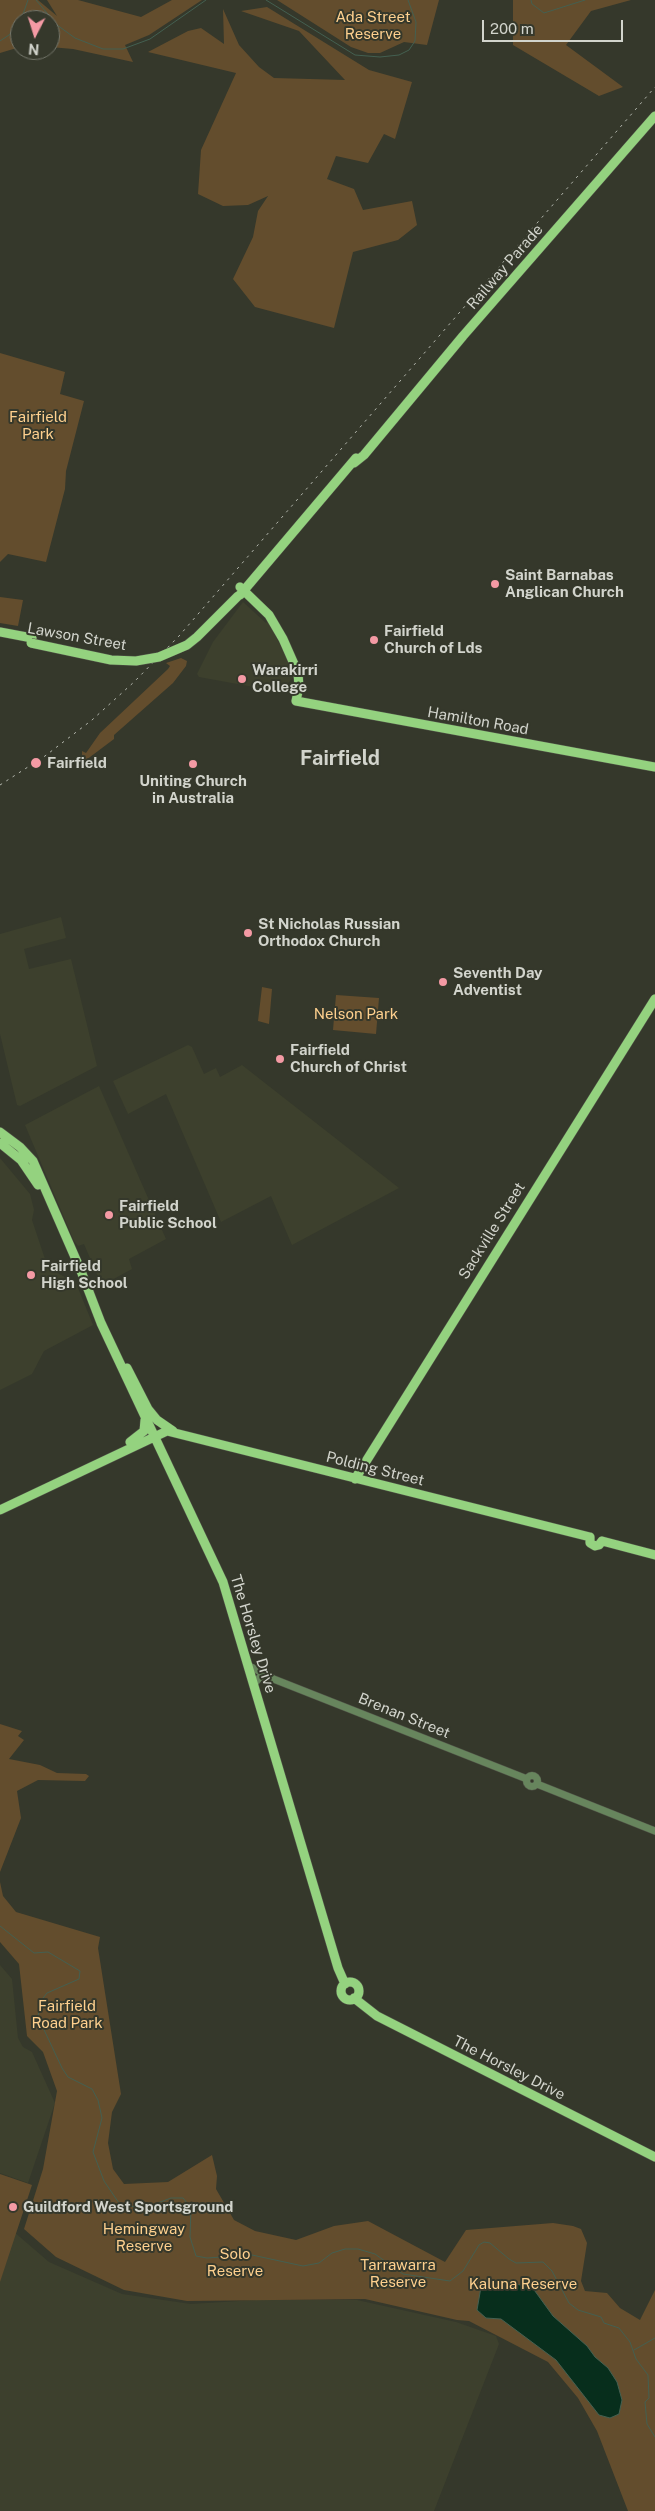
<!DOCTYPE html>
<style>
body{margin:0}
#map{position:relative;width:655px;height:2511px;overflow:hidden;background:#35382b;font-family:"Public Sans",sans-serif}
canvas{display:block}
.north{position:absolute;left:10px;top:10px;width:50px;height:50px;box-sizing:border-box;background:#35382b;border:1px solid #74766b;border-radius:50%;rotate:185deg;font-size:14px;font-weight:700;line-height:20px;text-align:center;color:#d2d4cc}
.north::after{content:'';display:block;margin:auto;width:18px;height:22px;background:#f49aa4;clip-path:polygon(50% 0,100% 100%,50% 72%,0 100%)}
.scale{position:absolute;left:482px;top:20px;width:141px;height:22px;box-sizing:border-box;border:2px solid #d2d4cc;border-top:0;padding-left:6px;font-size:15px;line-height:18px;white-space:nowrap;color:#d2d4cc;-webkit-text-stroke:4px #35382b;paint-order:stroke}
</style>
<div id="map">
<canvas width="655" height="2511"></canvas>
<div class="north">N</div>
<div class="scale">200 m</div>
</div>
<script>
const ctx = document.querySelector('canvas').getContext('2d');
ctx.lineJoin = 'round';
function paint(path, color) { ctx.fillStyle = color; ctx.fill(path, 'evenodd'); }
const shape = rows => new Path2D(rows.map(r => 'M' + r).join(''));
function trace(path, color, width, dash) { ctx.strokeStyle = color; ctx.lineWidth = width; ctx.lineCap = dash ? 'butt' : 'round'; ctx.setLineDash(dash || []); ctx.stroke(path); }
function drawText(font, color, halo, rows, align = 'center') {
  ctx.font = font + ' "Public Sans",sans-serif'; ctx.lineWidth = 4; ctx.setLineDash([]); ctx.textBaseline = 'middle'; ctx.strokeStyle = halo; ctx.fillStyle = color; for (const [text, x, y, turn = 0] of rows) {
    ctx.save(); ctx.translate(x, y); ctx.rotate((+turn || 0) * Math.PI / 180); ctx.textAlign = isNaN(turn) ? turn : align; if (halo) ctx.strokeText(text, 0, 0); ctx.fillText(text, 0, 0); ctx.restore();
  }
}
paint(shape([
 [243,602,266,623,268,621,293,671,294,676,281,692,199,677,197,674,213,642],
 [61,917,66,938,24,949,29,969,71,959,97,1066,20,1106,17,1105,0,1034,0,934],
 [188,1045,192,1047,204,1074,216,1068,220,1077,242,1065,399,1188,292,1245,271,1196,221,1222,166,1094,128,1114,113,1081],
 [99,1086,166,1239,129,1259,132,1269,95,1289,92,1283,99,1279,84,1244,78,1246,74,1241,25,1125],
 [0,1158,30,1194,34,1210,32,1220,48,1268,76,1283,93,1325,44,1351,32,1374,0,1390],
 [0,1965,12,1979,18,2038,23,2047,32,2052,55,2103,28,2183,0,2173],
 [13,2231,49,2262,122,2294,191,2304,255,2300,357,2300,456,2322,496,2336,499,2344,434,2511,0,2511,0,2272]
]), '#3d402d');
paint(shape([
 [0,0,38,0,57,16,47,0,78,0,141,17,172,0,202,0,149,35,125,45,133,62,73,49,50,47,50,20,20,20,20,47,0,53],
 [277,0,439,0,427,45,404,42,380,53,368,53,351,47],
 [513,0,631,0,591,11,566,45,623,87,599,96,513,45],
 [267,7,369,70,412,82,395,139,384,134,368,163,336,156,327,179,354,189,363,210,412,201,417,225,398,240,353,252,334,328,255,307,233,279,253,237,258,211,268,196,248,205,223,206,198,194,201,150,236,73,148,52,188,31,201,28,224,44,223,9,239,45,259,67,274,78,345,80,299,31,241,11],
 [0,353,65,372,60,394,84,401,66,471,65,489,46,562,8,554,0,562],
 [0,597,23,600,18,626,0,623],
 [181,658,187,661,186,666,173,683,114,735,114,739,82,763,82,751,86,753,100,733,168,669,170,666,166,663],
 [262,987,272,989,269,1024,258,1021],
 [336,995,379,998,376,1034,333,1030],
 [0,1724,22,1731,18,1736,24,1740,9,1759,40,1765,57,1773,86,1774,89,1776,85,1781,38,1780,17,1791,21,1818,0,1872],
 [0,1882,3,1896,16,1912,100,1937,98,1948,121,2094,112,2112,108,2143,113,2169,124,2184,168,2182,212,2155,217,2176,216,2189,234,2220,255,2231,296,2240,334,2226,368,2221,445,2262,466,2230,553,2223,573,2226,581,2229,587,2243,581,2281,585,2291,607,2293,620,2308,640,2320,655,2290,655,2511,628,2511,597,2431,578,2398,548,2362,469,2321,457,2320,365,2299,187,2301,124,2290,56,2257,24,2229,43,2169,57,2091,43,2052,27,2036,19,1964,0,1942],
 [0,2174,32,2185,0,2282]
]), '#634d2d');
const water = shape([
 [498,2281,532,2287,553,2316,587,2346,595,2357,608,2368,617,2382,622,2400,619,2414,610,2418,599,2415,556,2360,501,2319,486,2318,477,2310,481,2287,498,2281]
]);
paint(water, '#072e1c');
trace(water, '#446051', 1);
trace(shape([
 [36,0,57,25,75,38,103,49,123,49,150,39,206,0],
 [266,0,355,55,380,57,399,55,409,50,415,41,416,22,408,0],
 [531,0,532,4,544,13,585,0],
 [21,20,28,0],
 [0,41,9,35,20,22],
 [0,1926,34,1953,48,1952,80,1971,79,1979,47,1993,40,2002,38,2017,62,2068,68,2077,92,2089,98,2100,102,2118,93,2152,104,2181,121,2206,147,2207,171,2198,183,2198,191,2208,190,2237,196,2256,207,2258,252,2255,303,2266,319,2263,332,2253,345,2249,358,2249,375,2254,403,2274,450,2281,463,2271,479,2245,484,2242,490,2243,509,2259,516,2263,543,2262,552,2271,569,2303,578,2310,601,2317,604,2323,619,2328,630,2342,636,2359,648,2375,649,2398,645,2402,647,2424,655,2437],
 [634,2350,655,2338]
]), '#446051', 1);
const minor = shape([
 [249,1666,271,1677],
 [254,1684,260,1677,271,1678,527,1779],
 '526.5 1781a5.5 5.5 0 1 1 11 0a5.5 5.5 0 1 1-11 0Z',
 [537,1784,655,1831]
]);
const major = shape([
 [354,463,364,455,463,336,655,116],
 [240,587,269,615,283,639,298,673,299,687,296,701,655,767],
 [240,595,356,458],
 [0,632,32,638],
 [0,1132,20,1147,33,1161,81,1271,101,1323,223,1582,338,1968,345,1984],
 [0,1143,21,1160,38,1185],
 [127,1368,148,1409,157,1420,173,1431],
 [130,1442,144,1431,145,1420],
 [355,1479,655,999],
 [0,1510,167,1431,590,1537],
 [590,1537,590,1543,595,1546,599,1545,602,1541],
 [602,1541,655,1555],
 '341 1991a9 9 0 1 1 18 0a9 9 0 1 1-18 0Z',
 [354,1998,377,2016,655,2157]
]);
trace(minor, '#515448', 8);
trace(major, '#515448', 10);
trace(minor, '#67855d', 7);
trace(major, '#94d27f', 9);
trace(shape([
 [0,785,45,756,92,720,134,682,179,636,655,87]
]), '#b4b7ae', 1, [2.5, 5]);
const majorBridge = shape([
 [31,643,111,660,136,661,159,657,187,645,197,637,238,596]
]);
trace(majorBridge, '#515448', 10, []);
trace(majorBridge, '#94d27f', 9);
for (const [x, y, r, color] of [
 [495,584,5,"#f49aa4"],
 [374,640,5,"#f49aa4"],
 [242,679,5,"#f49aa4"],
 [36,763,6,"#f49aa4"],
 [193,764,5,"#f49aa4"],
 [248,933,5,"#f49aa4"],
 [443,982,5,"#f49aa4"],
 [280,1059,5,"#f49aa4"],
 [109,1215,5,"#f49aa4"],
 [31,1275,5,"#f49aa4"],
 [13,2207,5,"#f49aa4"]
]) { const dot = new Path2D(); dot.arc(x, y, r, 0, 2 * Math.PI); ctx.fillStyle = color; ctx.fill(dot); trace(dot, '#35382b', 2); }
drawText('15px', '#fed08e', '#35382b', [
 ["Ada Street",373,17],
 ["Reserve",373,34],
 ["Fairfield",38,417],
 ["Park",38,434],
 ["Nelson Park",356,1014],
 ["Fairfield",67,2006],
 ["Road Park",67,2023],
 ["Hemingway",144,2229],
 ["Reserve",144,2246],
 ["Solo",235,2254],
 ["Reserve",235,2271],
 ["Tarrawarra",398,2265],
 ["Reserve",398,2282],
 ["Kaluna Reserve",523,2284]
]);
drawText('15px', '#d2d4cc', '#35382b', [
 ["Railway Parade",505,267,-49],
 ["Lawson Street",77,637,10],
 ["Hamilton Road",478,721,10],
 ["Sackville Street",492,1231,-58],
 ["Polding Street",375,1469,14],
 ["The Horsley Drive",253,1634,73],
 ["Brenan Street",404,1716,22],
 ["The Horsley Drive",509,2068,27]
]);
drawText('bold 15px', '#d2d4cc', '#35382b', [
 ["Saint Barnabas",505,575],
 ["Anglican Church",505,592],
 ["Fairfield",384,631],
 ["Church of Lds",384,648],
 ["Warakirri",252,670],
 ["College",252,687],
 ["Fairfield",47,763],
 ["Uniting Church",193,781,"center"],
 ["in Australia",193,798,"center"],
 ["St Nicholas Russian",258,924],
 ["Orthodox Church",258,941],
 ["Seventh Day",453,973],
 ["Adventist",453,990],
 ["Fairfield",290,1050],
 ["Church of Christ",290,1067],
 ["Fairfield",119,1206],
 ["Public School",119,1223],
 ["Fairfield",41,1266],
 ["High School",41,1283],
 ["Guildford West Sportsground",23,2207]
], 'left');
drawText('bold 20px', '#d2d4cc', '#35382b', [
 ["Fairfield",340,759]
]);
</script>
